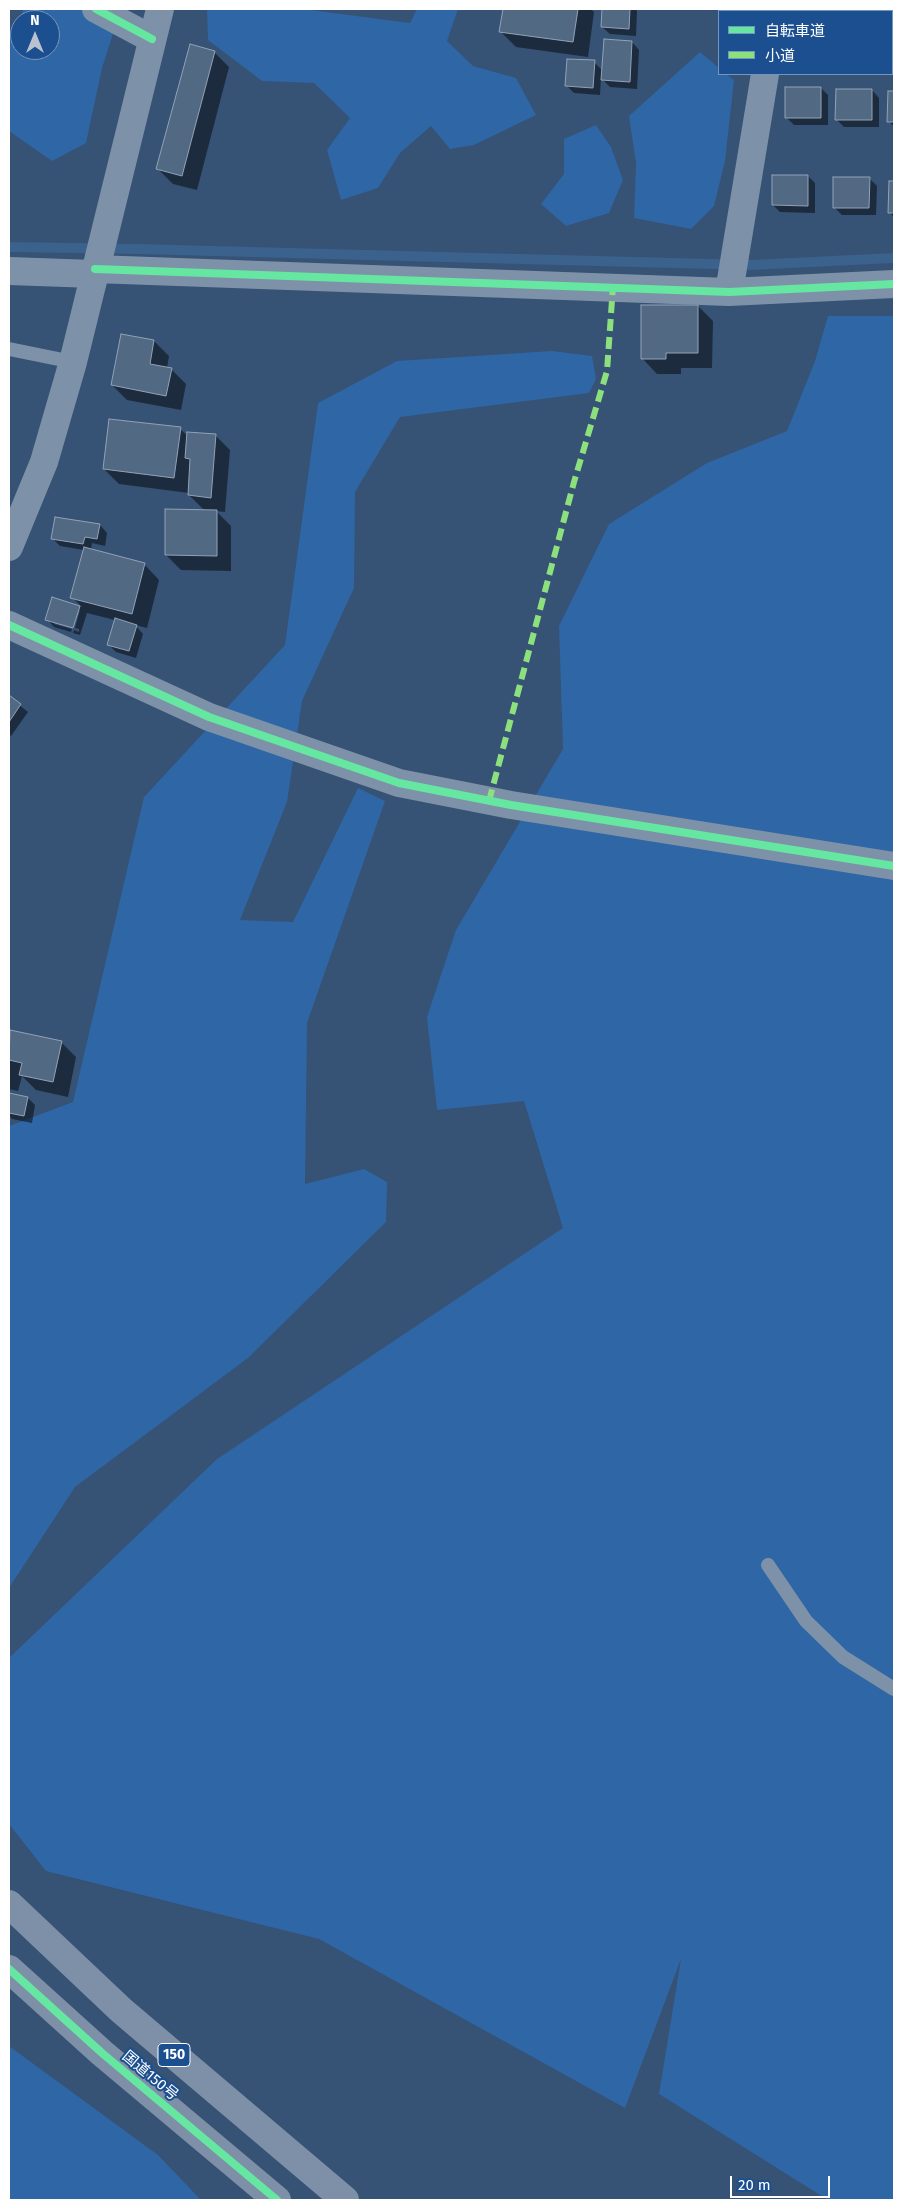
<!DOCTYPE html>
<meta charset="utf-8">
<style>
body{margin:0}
#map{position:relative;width:903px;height:2209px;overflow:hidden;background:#365274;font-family:"Fira Sans","Noto Sans JP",sans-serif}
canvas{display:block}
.frame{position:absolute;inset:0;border:10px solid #fff;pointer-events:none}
.legend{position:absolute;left:718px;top:10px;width:175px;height:65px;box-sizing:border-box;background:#1b4f8f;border:1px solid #7695bc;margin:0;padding:6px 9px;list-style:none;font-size:15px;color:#fff}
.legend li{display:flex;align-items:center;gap:10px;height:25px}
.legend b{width:25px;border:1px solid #7695bc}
.north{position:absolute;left:10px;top:10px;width:50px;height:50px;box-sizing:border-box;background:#1b4f8f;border:1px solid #7695bc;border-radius:50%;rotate:0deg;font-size:14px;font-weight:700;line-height:20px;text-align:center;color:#fff}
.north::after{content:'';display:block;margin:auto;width:18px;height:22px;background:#b9c2ce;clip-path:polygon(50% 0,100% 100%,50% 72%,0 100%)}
.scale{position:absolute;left:730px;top:2176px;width:100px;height:22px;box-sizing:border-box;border:2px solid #fff;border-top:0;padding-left:6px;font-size:15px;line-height:18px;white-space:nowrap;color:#fff;-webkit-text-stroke:4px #1b4f8f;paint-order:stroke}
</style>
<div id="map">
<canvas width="903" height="2209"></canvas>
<div class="frame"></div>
<ul class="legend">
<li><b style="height:6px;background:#66e7a1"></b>自転車道</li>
<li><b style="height:6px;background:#8de07e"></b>小道</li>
</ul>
<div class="north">N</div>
<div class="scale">20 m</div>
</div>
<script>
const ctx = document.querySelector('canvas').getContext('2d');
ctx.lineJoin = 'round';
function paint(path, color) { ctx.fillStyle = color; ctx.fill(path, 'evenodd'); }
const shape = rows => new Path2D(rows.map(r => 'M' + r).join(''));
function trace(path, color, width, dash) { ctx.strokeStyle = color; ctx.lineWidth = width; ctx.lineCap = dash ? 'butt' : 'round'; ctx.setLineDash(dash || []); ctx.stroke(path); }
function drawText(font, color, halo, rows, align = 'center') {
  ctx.font = font + ' "Fira Sans","Noto Sans JP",sans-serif'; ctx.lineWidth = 4; ctx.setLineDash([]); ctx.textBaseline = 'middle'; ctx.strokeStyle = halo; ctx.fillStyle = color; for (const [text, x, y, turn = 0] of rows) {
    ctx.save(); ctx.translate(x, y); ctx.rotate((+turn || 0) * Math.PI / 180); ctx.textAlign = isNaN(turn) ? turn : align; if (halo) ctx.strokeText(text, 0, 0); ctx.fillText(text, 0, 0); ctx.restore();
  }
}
paint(shape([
 [23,9,121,9,102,68,86,143,52,161,9,131,9,33,20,20,20,50,50,50,50,20,20,20],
 [207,9,303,9,410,23,417,9,458,9,447,41,473,66,516,78,536,115,474,145,450,149,431,126,400,153,378,188,341,200,327,150,350,118,314,83,262,81,208,40],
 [700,52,719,68,719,74,726,74,734,80,725,161,714,206,691,229,634,218,636,163,629,116],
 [596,125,611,147,623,180,609,213,566,226,541,204,564,174,564,139],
 [828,316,894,316,894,2200,828,2200,659,2094,681,1959,625,2108,319,1939,46,1871,9,1824,9,1658,217,1459,563,1228,524,1101,437,1110,427,1017,456,930,563,749,559,626,609,524,707,463,787,431,815,361],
 [552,351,592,356,596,379,589,393,400,417,355,492,354,588,302,701,287,802,240,920,293,922,358,788,385,801,307,1023,305,1184,364,1169,387,1182,386,1222,248,1358,75,1487,9,1588,9,1126,73,1102,144,797,285,645,318,403,397,361],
 [9,2046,158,2155,201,2200,9,2200]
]), '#2f66a5');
paint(shape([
 [504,9,591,9,594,12,588,57,516,47,501,32],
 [603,9,635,9,637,11,636,36,610,34,602,27],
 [813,9,847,9,847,11,813,11],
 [892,33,894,36,894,74,890,74],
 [632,42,639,50,637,89,610,87,601,78,600,95,574,93,566,85,594,62,603,71],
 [214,52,229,67,197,190,173,184,158,169],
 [821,88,828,95,828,125,794,125,786,117],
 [872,90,879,98,879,127,844,127,837,120],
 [889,92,894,92,894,127,889,121],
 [808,176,815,183,815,213,780,212,773,205],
 [869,178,877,186,876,215,842,215,835,208],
 [890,183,894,183,894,217,889,212],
 [698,306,713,321,712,368,681,368,681,374,657,374,642,358],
 [154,341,169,356,167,368,171,369,186,384,181,410,127,400,112,385],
 [180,429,188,436,215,435,230,450,225,512,216,511,231,526,231,571,181,570,166,555,205,511,189,495,189,493,119,484,104,469],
 [100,525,107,533,105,546,92,543,91,550,144,564,159,580,147,628,135,625,143,634,136,658,116,652,108,644,115,620,87,613,80,635,73,633,74,630,79,632,79,629,75,628,80,610,54,621,54,624,72,629,71,632,54,627,47,619,53,599,82,607,72,597,84,550,60,546,52,538],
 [9,697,28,712,11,736,9,734],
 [9,1029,11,1032,61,1042,76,1057,68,1097,36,1090,22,1076,18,1091,9,1089],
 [9,1094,28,1098,35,1105,32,1123,12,1119,9,1115]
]), '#0007');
trace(shape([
 [9,247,137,249,750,265,894,258]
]), '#3b618d', 10);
const building = shape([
 [503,9,578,9,573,42,499,32,503,9],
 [602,9,630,9,629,29,601,27,602,9],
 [812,9,840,9,840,11,812,11,812,9],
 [604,39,632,41,630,82,601,80,604,39],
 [190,44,215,51,182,176,156,169,190,44],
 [567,59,595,60,593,88,565,86,567,59],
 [785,87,821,87,821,118,785,118,785,87],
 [836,89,872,89,872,120,835,120,836,89],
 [888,91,894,91,894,122,887,122,888,91],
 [772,175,808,175,808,206,772,205,772,175],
 [833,177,870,177,869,208,833,208,833,177],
 [889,181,894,181,894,213,888,213,889,181],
 [641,305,698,305,698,353,666,353,666,359,641,359,641,305],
 [121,334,154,340,150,364,172,368,166,396,111,385,121,334],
 [109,419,181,427,174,478,103,469,109,419],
 [187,432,216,434,211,498,188,495,190,459,185,458,187,432],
 [165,509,217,510,217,556,165,555,165,509],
 [55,517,100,524,97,539,85,537,83,544,51,539,55,517],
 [84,547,145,563,132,614,70,598,84,547],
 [52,597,80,606,73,628,45,620,52,597],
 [115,618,137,625,129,651,107,645,115,618],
 [9,695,21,704,9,722,9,695],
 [10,1030,62,1041,53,1082,19,1075,22,1063,9,1060,10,1030],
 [9,1093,28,1097,24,1116,9,1113,9,1093]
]);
paint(building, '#526984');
trace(building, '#92a2b6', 1);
trace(shape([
 [9,349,73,362],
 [768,1565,806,1621,843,1657,894,1689]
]), '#7d92a8', 14);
trace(shape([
 [96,9,152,39],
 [775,11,776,9],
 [95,269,729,292,894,284],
 [9,271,94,274],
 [729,292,765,74],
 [9,625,209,717,399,783,511,805,894,866]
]), '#7d92a8', 28);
trace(shape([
 [9,547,44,462,73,362,160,9]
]), '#7d92a8', 28);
trace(shape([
 [9,1904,121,2010,345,2200],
 [9,1969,102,2053,277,2200]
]), '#7e90a7', 28);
trace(shape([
 [489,801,574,482,607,371,613,286]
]), '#8de07e', 6, [12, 6]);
trace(shape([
 [96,9,152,39],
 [95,269,729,292,894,284],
 [9,625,209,717,399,783,511,805,894,866],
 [9,1969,102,2053,277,2200]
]), '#66e7a1', 8);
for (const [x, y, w] of [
 [174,2055,32]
]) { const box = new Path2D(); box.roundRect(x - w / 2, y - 11.5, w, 23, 4); ctx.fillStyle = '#1b4f8f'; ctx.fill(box); trace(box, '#fff', 1); }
drawText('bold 14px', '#fff', null, [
 ["150",174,2055]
]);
drawText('15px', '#fff', '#1b4f8f', [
 ["国道150号",150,2076,40]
]);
</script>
